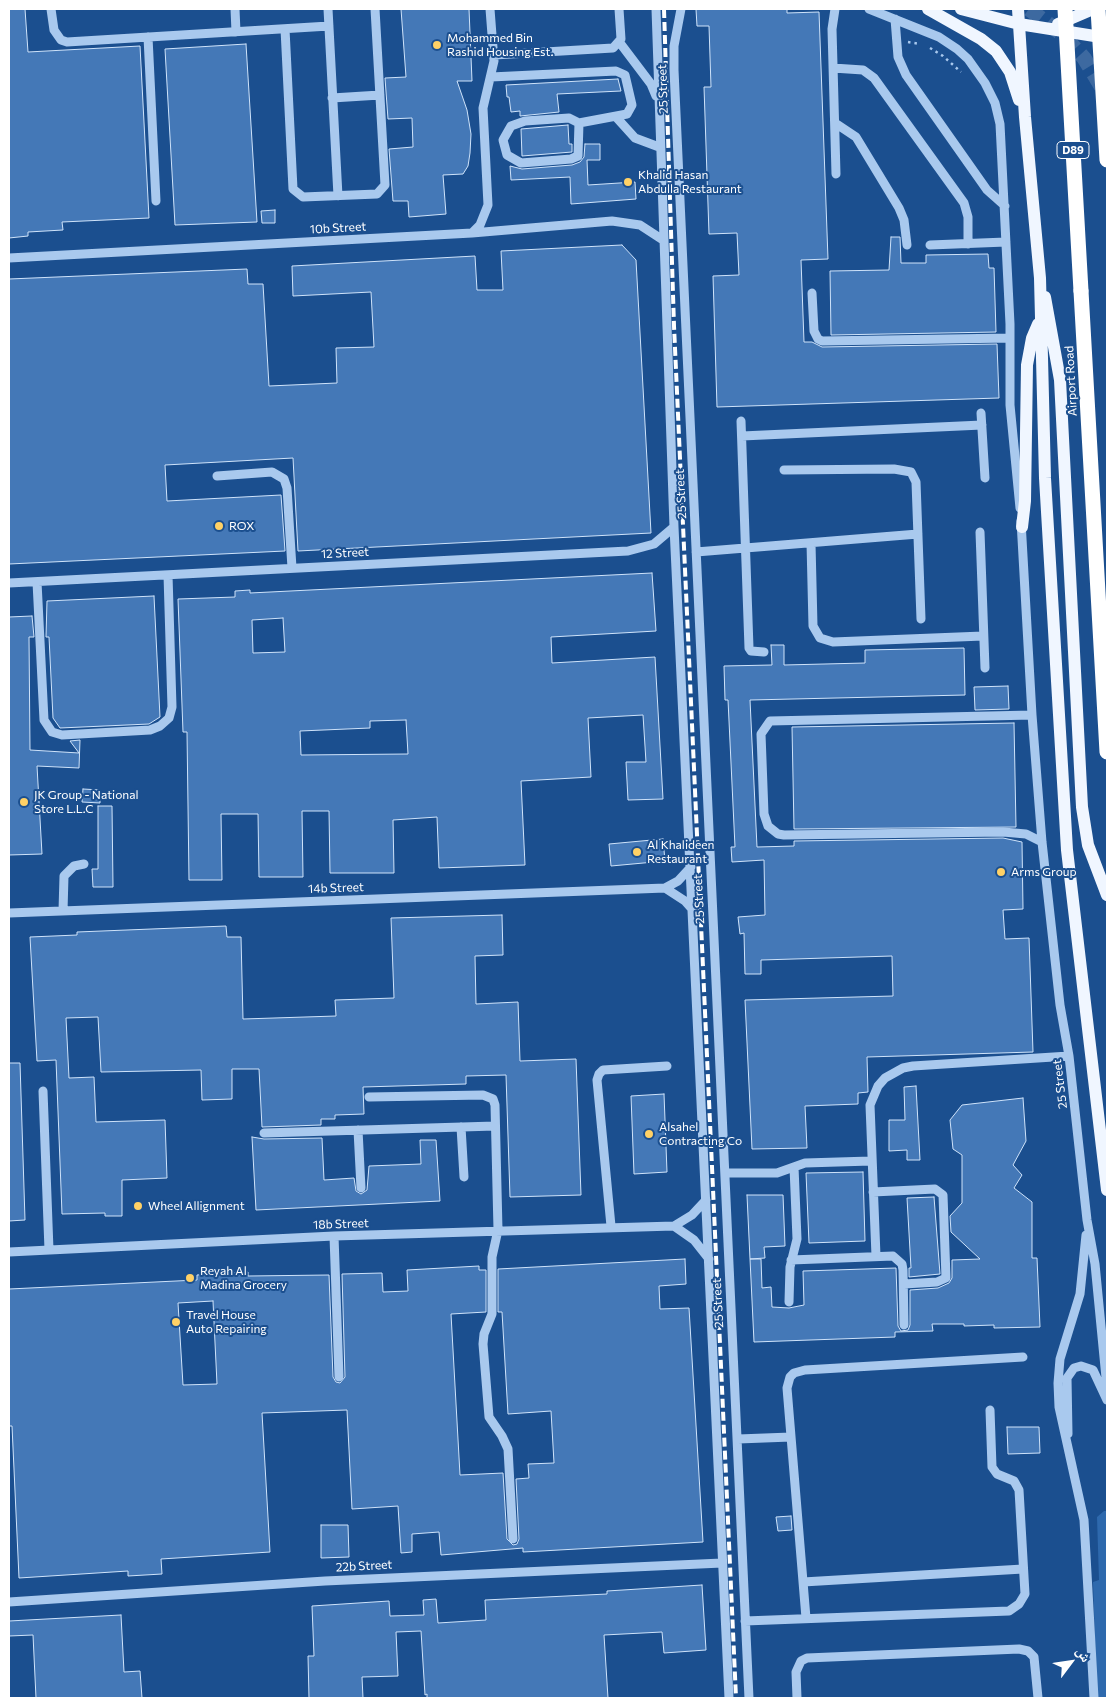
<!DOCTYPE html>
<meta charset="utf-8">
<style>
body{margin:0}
#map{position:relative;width:1116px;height:1707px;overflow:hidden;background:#1b4f8f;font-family:Commissioner,"Noto Naskh Arabic",sans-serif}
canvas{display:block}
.frame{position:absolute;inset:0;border:10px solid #fff;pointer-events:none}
.north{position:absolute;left:1046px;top:1637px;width:50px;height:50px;-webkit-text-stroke:4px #1b4f8f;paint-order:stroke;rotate:59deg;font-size:14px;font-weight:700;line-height:20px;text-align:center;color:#fff}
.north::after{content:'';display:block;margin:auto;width:18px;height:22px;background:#fff;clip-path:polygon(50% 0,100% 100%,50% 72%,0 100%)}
</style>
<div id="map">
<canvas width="1116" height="1707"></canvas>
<div class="frame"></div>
<div class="north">ش</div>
</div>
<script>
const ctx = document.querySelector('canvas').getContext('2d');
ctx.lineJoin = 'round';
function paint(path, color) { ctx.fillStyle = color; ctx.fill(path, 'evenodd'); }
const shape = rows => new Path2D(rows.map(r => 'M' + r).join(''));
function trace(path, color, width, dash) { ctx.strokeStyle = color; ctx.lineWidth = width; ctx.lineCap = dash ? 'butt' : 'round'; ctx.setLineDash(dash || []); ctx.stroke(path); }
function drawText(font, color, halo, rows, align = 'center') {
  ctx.font = font + ' Commissioner,sans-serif'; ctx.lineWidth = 4; ctx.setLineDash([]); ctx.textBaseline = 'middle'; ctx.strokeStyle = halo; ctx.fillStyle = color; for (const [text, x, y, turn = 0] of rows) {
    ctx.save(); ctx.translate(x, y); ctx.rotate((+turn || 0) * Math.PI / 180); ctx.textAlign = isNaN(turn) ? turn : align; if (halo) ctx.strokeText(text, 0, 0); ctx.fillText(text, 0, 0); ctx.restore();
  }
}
paint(shape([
 [1104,1511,1107,1511,1107,1698,1097,1698,1093,1582,1099,1580,1097,1517]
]), '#2e69ad');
const building = shape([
 [9,9,25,9,28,52,140,46,149,218,62,222,63,230,28,232,28,236,9,238,9,9],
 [401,9,469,9,472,81,457,81,467,110,471,134,470,153,468,166,463,174,443,175,446,214,409,217,408,201,393,201,389,149,413,147,412,118,388,119,385,78,406,77,401,9],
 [696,9,787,9,787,13,819,12,828,259,801,260,804,342,812,342,822,347,997,344,999,398,717,407,713,276,739,275,737,233,709,234,704,87,711,87,709,26,697,26,696,9],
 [246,44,257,222,175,225,165,49,246,44],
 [618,79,621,91,557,94,559,112,520,116,520,111,511,112,509,97,507,97,506,85,618,79],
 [568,125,569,144,572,144,572,152,522,156,521,129,568,125],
 [585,144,600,144,600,160,587,160,588,185,635,182,636,199,571,204,570,177,511,180,510,166,522,169,572,165,580,162,584,157,585,144],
 [275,210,275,223,262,223,261,211,275,210],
 [891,237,900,237,901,263,926,263,926,255,988,254,989,268,994,268,996,332,831,335,830,271,889,270,891,237],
 [622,245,636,260,651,533,298,551,293,458,165,465,167,501,281,495,285,551,9,564,9,279,247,269,248,284,263,284,269,386,337,383,336,348,374,347,371,292,293,296,292,266,475,256,477,290,503,290,501,251,622,245],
 [652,573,656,631,551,637,552,663,655,657,663,799,628,800,626,762,646,762,643,715,588,718,591,777,521,781,525,865,439,868,437,817,393,820,394,873,330,873,329,811,302,811,303,877,259,877,258,814,221,814,222,880,189,880,187,732,183,732,178,599,235,597,235,591,250,590,250,593,652,573],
 [283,618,285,652,253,653,252,620,283,618],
 [406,720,408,754,301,755,300,731,370,728,370,721,406,720],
 [154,596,160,717,149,724,60,728,53,718,49,637,46,637,47,601,154,596],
 [32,616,34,637,29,637,30,750,79,753,70,741,80,740,79,768,37,766,42,854,9,855,9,617,32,616],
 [771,645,784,645,784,665,865,663,865,650,964,648,965,695,750,700,757,847,794,846,794,841,1003,838,1022,842,1023,909,1003,910,1005,939,1029,938,1033,1052,867,1057,868,1092,858,1093,858,1104,805,1106,807,1148,752,1149,745,1000,893,996,892,956,761,960,761,974,745,974,744,933,740,934,738,917,765,915,764,860,732,862,731,847,735,847,728,700,725,700,724,666,772,665,771,645],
 [1008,686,1009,709,975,710,974,687,1008,686],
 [1014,723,1016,827,794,829,792,727,1014,723],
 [83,789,100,790,100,803,82,802,83,789],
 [98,806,112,806,113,887,93,887,92,869,98,869,98,806],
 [663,839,665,861,611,866,609,844,663,839],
 [502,915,503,955,475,956,476,1004,518,1002,520,1061,576,1059,581,1195,510,1197,506,1075,466,1076,466,1084,363,1087,364,1114,335,1115,335,1119,321,1119,321,1125,262,1127,259,1069,232,1069,232,1099,202,1100,201,1070,101,1072,98,1017,66,1018,69,1078,94,1077,96,1122,165,1120,167,1178,122,1180,122,1216,105,1216,105,1213,62,1214,56,1060,37,1061,30,937,77,935,77,932,226,926,227,937,241,937,243,1019,336,1016,335,1000,394,998,391,918,502,915],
 [9,1063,20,1063,25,1220,9,1221,9,1063],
 [916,1086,920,1160,907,1160,907,1150,889,1151,889,1120,905,1120,904,1087,916,1086],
 [664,1094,667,1172,634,1174,631,1096,664,1094],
 [1023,1098,1026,1141,1013,1165,1022,1175,1014,1188,1032,1202,1032,1258,1037,1258,1040,1327,994,1328,994,1325,964,1326,964,1324,932,1324,933,1331,895,1332,895,1337,754,1342,750,1259,761,1259,762,1288,771,1287,772,1307,789,1308,804,1305,803,1271,896,1268,898,1326,901,1331,908,1330,910,1325,910,1290,938,1288,949,1283,952,1278,952,1260,980,1259,951,1232,950,1216,962,1203,962,1155,953,1149,950,1120,962,1105,1023,1098],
 [252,1137,264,1139,322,1138,324,1180,354,1178,356,1191,361,1194,367,1190,369,1166,421,1164,420,1140,436,1140,440,1201,256,1210,252,1137],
 [863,1172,865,1241,809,1243,806,1173,863,1172],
 [747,1195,783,1195,785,1246,764,1247,765,1258,750,1259,747,1195],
 [934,1197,940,1274,909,1277,909,1268,911,1268,907,1198,934,1197],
 [685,1259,686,1284,659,1286,660,1309,689,1308,703,1542,523,1552,523,1548,441,1555,439,1532,412,1534,412,1552,401,1553,398,1506,352,1509,347,1410,262,1413,270,1552,161,1559,162,1574,128,1576,128,1571,19,1578,12,1426,9,1426,9,1289,197,1280,197,1275,248,1272,248,1276,329,1275,333,1377,336,1382,340,1383,345,1377,342,1274,382,1273,383,1292,408,1291,407,1270,479,1266,479,1270,486,1270,486,1312,451,1314,460,1475,503,1473,507,1539,513,1545,517,1544,519,1539,516,1479,529,1478,528,1464,554,1463,551,1411,508,1414,502,1312,498,1312,498,1269,685,1259],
 [213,1301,217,1384,183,1385,178,1303,213,1301],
 [1007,1427,1039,1427,1040,1453,1008,1454,1007,1427],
 [791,1516,792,1530,778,1531,776,1517,791,1516],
 [321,1525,348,1525,349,1557,321,1558,321,1525],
 [702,1585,706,1650,664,1653,662,1632,604,1635,608,1698,427,1698,427,1694,425,1695,421,1631,396,1632,398,1676,362,1677,363,1698,309,1698,308,1656,314,1656,312,1606,389,1601,390,1616,424,1615,423,1600,436,1599,438,1623,486,1620,485,1600,607,1594,607,1591,702,1585],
 [121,1615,124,1672,140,1671,142,1698,36,1698,33,1635,9,1636,9,1621,121,1615]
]);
paint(building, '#4478b7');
trace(building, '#cfe3fa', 1);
trace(shape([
 [1029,9,1063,35,1084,58,1104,91]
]), '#3d69a0', 15, [15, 8]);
trace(shape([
 [908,42,920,44],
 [930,48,943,56,961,72]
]), '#a9c9ee', 2.5, [2.5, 4]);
trace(shape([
 [51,9,54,30,61,40,67,42,329,26],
 [235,9,236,32],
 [328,9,338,196],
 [656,9,674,527,729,1698],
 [681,9,674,46,674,70,749,1698],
 [835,9,832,29,836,174],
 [869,9,939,37,957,49,968,59,985,83,995,103,1000,124,1010,324,1010,405,1020,508],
 [895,19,898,57,906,75,987,190,1005,206],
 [285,29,293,189,303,197,377,194,385,185,375,9],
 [148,37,156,201],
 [620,43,651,84,656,96],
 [494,55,613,48,621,39,619,9],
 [833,68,863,70,874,78,964,203,968,217,968,244],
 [491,77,616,71,625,75,632,105,627,114,579,123],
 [332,98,380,95],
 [616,117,635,138,659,147],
 [569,118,579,123,578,156,571,159,521,163,507,155,503,140,511,126,525,121,569,118],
 [835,123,856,137,899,208,904,220,907,245],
 [472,233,480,225,488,205,483,108,494,61,490,9],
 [930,245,1006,242],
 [9,258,472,233,612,221,640,225,663,240],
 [812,293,814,331,818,339,822,341,1010,338],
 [981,413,985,478],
 [741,421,749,648,751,651,764,652],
 [742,436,982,425],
 [784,470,894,469,911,472,916,482,921,619],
 [217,476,272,472,284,479,287,488,292,568],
 [1021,521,1032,715,1042,842,1060,1005,1069,1056,1087,1220,1095,1264,1107,1388],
 [980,532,985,668],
 [811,543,813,626,820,638,833,642,983,636],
 [696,552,918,534],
 [37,582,44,720,52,732,62,735,150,730,160,726,169,718,172,707,168,575],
 [9,583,628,551,654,544,674,527],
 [1032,715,770,721,761,734,764,814,768,826,778,834,784,835,1003,832,1026,834,1042,842],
 [665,888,685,901,693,910],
 [63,911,64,876,74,866,84,864],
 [9,913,665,888,678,881,691,867],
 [43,1091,49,1250],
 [369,1097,483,1095,493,1099,495,1105,498,1230,492,1257,492,1314,484,1334,483,1344,489,1417,502,1436,508,1449,513,1539],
 [461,1127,464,1177],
 [358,1130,361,1188],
 [264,1133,495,1126],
 [725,1173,777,1173,805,1163,871,1161],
 [873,1192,935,1189,943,1195,946,1278,937,1282,904,1284],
 [611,1226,597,1080,599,1074,603,1070,667,1066],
 [674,1226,694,1240,709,1259],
 [1086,1235,1080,1294,1060,1359,1058,1383,1059,1407,1084,1520,1094,1698],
 [334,1236,339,1377],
 [9,1252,334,1236,674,1226,692,1215,706,1200],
 [876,1256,870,1105,878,1086,885,1078,903,1068,913,1066,1069,1056],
 [791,1260,893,1256,902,1264,903,1270,904,1325],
 [789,1302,790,1267,797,1239,794,1167],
 [1068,1434,1067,1378,1074,1368,1081,1366,1093,1370,1107,1400],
 [738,1439,791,1437],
 [803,1582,1023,1569],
 [9,1602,325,1581,722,1563],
 [806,1618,787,1388,790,1377,794,1373,805,1370,1023,1357],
 [745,1621,1009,1611,1019,1604,1025,1594,1019,1490,1014,1481,997,1474,992,1467,990,1410],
 [797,1698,796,1672,801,1661,807,1658,1019,1649,1028,1651,1034,1657,1038,1698]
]), '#a9c9ee', 9);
trace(shape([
 [928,9,981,39,996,51,1010,72,1019,100],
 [961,9,1019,24,1107,38],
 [1018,9,1025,117,1040,278,1045,478,1067,850,1107,1190],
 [1058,24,1093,9],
 [1045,297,1060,380,1082,807,1088,845,1107,895],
 [1022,527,1025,501,1027,365,1032,338,1038,324]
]), '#f0f6ff', 12);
trace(shape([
 [1081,291,1107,752]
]), '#fff', 15);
trace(shape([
 [664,9,674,326,736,1698]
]), '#fff', 4, [9, 4]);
trace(shape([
 [1065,9,1081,291],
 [1098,9,1107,160]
]), '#fff', 15);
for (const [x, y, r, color] of [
 [437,45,5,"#ffd166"],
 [628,182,5,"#ffd166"],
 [219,526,5,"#ffd166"],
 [24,802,5,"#ffd166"],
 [637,852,5,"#ffd166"],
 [1001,872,5,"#ffd166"],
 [649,1134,5,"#ffd166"],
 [138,1206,5,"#ffd166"],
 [190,1278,5,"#ffd166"],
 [176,1322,5,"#ffd166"]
]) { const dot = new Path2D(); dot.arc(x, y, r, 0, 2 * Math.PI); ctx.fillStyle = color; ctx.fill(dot); trace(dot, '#1b4f8f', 2); }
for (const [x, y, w] of [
 [1073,150,32]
]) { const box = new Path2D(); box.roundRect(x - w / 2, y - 8.5, w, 17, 4); ctx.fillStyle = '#1b4f8f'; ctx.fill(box); trace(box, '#fff', 1); }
drawText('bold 11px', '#fff', null, [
 ["D89",1073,150]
]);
drawText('12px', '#fff', '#1b4f8f', [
 ["Mohammed Bin",447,38],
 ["Rashid Housing Est.",447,52],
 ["Khalid Hasan",638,175],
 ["Abdulla Restaurant",638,189],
 ["ROX",229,526],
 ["JK Group - National",34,795],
 ["Store L.L.C",34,809],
 ["Al Khalideen",647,845],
 ["Restaurant",647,859],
 ["Arms Group",1011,872],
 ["Alsahel",659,1127],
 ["Contracting Co",659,1141],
 ["Wheel Allignment",148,1206],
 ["Reyah Al",200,1271],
 ["Madina Grocery",200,1285],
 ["Travel House",186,1315],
 ["Auto Repairing",186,1329]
], 'left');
drawText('12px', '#fff', '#1b4f8f', [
 ["25 Street",663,89,-92],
 ["10b Street",338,228,-3],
 ["Airport Road",1071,381,-93],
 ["25 Street",681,494,-93],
 ["12 Street",345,553,-3],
 ["14b Street",336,888,-2],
 ["25 Street",699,899,-93],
 ["25 Street",1060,1084,-97],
 ["18b Street",341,1224,-2],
 ["25 Street",718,1303,-93],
 ["22b Street",364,1566,-3]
]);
</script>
